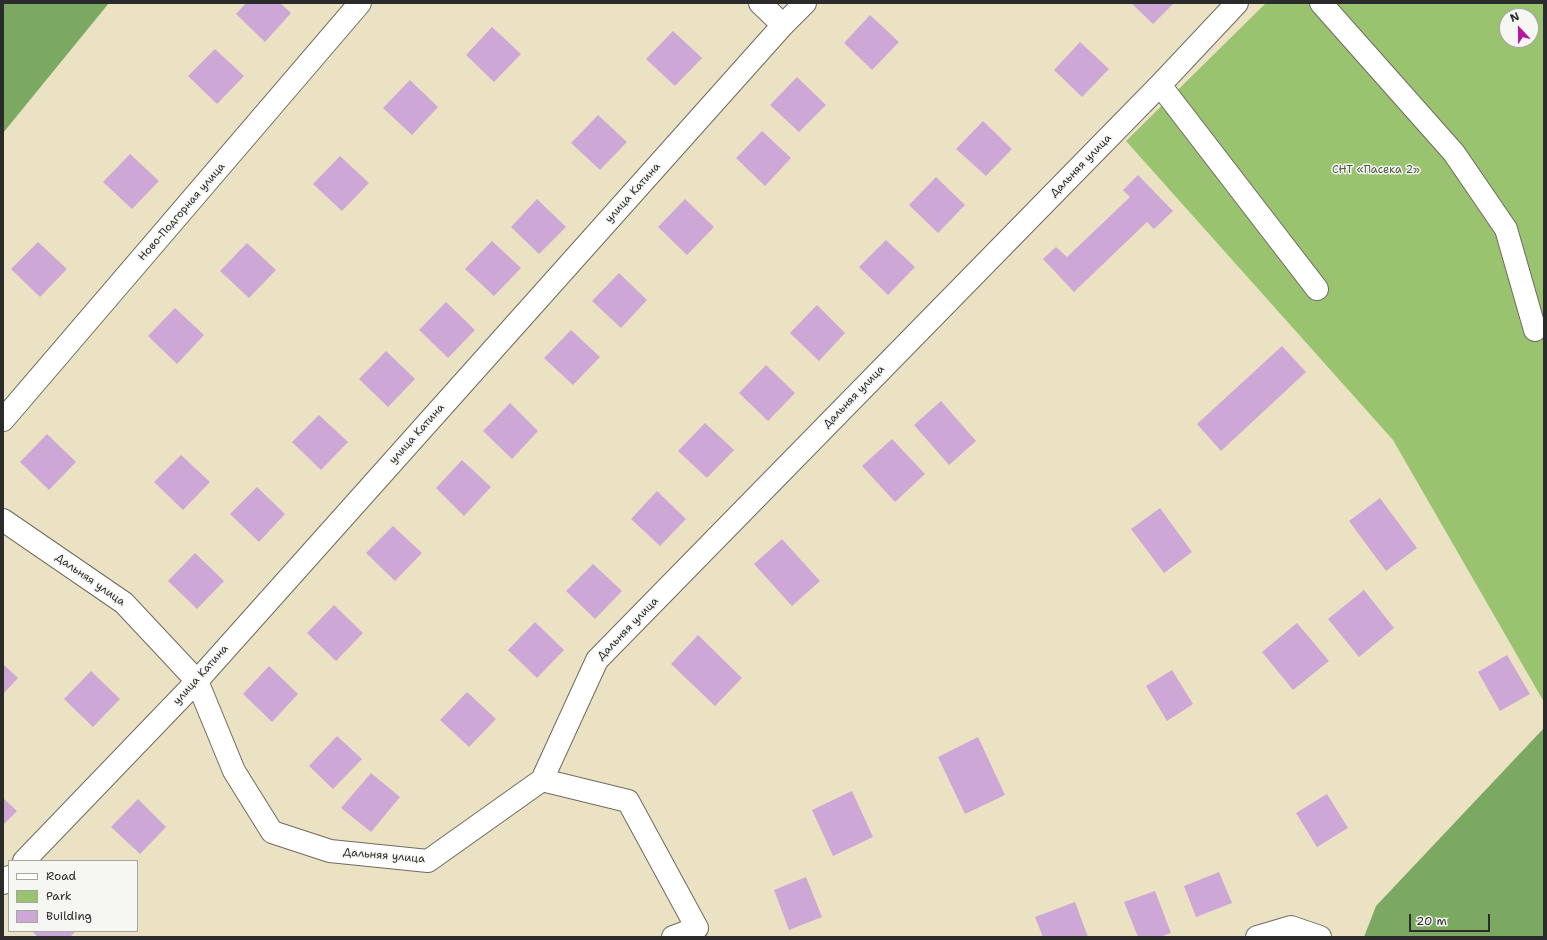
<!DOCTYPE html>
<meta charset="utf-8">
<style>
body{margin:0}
#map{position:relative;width:1547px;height:940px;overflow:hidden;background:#ebe2c3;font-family:"Shantell Sans",sans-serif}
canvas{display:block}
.frame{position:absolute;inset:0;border:4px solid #2b2b2b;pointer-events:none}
.legend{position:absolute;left:8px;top:860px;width:130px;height:72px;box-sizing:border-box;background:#f6f6f2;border:1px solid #a5a5a2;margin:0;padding:5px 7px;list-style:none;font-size:12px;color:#2b2b2b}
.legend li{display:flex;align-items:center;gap:8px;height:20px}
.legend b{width:20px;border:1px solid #a5a5a2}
.north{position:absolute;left:1499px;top:8px;width:40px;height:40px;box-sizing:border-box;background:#f6f6f2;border:1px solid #a5a5a2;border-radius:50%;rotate:338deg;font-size:11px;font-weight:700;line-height:16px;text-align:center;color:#2b2b2b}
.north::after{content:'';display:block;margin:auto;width:14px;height:18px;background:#b5179e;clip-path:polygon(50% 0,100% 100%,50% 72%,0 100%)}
.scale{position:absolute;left:1409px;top:914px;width:81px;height:18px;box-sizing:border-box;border:2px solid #2b2b2b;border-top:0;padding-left:5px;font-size:12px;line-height:14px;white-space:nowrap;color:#2b2b2b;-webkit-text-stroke:3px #f6f6f2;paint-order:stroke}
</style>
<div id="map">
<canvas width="1547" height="940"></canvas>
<div class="frame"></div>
<ul class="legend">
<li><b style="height:5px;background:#fff"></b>Road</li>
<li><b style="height:11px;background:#9ac370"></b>Park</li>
<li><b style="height:11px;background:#cda8d7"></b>Building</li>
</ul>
<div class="north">N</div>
<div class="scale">20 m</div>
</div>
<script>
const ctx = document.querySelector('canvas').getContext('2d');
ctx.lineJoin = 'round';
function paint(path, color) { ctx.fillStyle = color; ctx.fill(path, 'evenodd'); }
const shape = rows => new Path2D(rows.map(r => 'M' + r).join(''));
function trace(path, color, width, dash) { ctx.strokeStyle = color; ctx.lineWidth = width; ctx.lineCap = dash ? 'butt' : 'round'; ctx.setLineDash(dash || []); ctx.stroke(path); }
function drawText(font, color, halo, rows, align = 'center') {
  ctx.font = font + ' "Shantell Sans",sans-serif'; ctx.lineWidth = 3; ctx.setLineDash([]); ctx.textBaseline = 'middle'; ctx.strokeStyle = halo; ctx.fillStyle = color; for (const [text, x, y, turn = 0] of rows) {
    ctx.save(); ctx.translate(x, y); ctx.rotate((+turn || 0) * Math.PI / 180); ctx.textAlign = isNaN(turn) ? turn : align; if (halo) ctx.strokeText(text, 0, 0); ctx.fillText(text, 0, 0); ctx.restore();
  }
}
paint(shape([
 [1266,3,1544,3,1544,702,1393,440,1126,141],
 [1507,16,1531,16,1531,40,1507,40]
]), '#9ac370');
paint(shape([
 [3,3,109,3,3,133],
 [1544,728,1544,937,1364,937,1376,906]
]), '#7ba962');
paint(shape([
 [246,3,280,3,291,13,265,42,236,14],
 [1131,3,1174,3,1153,24],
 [870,15,899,42,872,70,844,43],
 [492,27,521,54,494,82,466,55],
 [673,31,702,58,675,86,646,59],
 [1080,42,1109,69,1082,97,1054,70],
 [215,49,244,76,217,104,188,76],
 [797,77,826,105,799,132,770,105],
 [410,80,438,107,412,135,383,108],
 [598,115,627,142,600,170,571,143],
 [983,121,1012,149,986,176,956,149],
 [762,131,791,158,765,186,736,158],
 [130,154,159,181,132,209,103,182],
 [340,156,369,183,342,211,313,184],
 [1138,175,1173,211,1154,229,1147,222,1074,292,1043,259,1056,247,1067,257,1130,197,1123,190],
 [936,177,965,205,938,233,909,205],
 [537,199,566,227,539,254,511,227],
 [685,199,714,227,687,255,658,227],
 [886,240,915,267,888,295,859,267],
 [492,241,521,268,494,296,465,269],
 [38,242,67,269,40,297,11,269],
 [247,243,276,270,249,298,220,271],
 [619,273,647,300,621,328,592,301],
 [446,302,475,330,448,358,419,330],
 [817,305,845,333,819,361,790,333],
 [175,308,204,335,177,364,148,336],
 [571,330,600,357,573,385,544,358],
 [1282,346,1306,372,1221,451,1197,424],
 [386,351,415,379,388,407,359,379],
 [766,365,795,393,768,421,739,393],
 [941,401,976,441,949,465,914,425],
 [510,403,538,431,512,459,483,431],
 [319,415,348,442,321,470,292,442],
 [705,423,734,450,707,478,678,451],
 [47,434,76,462,49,490,20,462],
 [892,439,925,474,895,502,862,466],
 [181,455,210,482,183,510,154,482],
 [462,460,491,487,464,516,436,488],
 [257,487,285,514,259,542,230,514],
 [657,491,686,519,660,546,631,519],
 [1380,498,1417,548,1386,571,1349,521],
 [1160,508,1192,552,1164,573,1131,529],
 [393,526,422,553,395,581,366,553],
 [782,539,820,581,792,606,754,564],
 [195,553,224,581,197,609,168,581],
 [593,564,622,591,595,619,566,591],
 [1364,590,1394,628,1359,657,1328,619],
 [334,605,363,633,336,661,307,633],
 [535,622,564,650,537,678,508,650],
 [1297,623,1329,661,1293,690,1262,652],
 [698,635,742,678,715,706,671,664],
 [1507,655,1530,694,1500,711,1478,672],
 [3,664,18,678,3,694],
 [269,666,298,694,272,722,243,694],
 [1172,670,1193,704,1167,721,1146,686],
 [91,671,120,699,93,727,64,699],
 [467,692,496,719,469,747,440,720],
 [337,736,362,759,333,789,309,766],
 [978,737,1005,795,965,814,938,757],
 [371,773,400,797,371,832,341,808],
 [852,791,873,837,833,856,812,810],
 [1327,794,1348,828,1317,847,1296,813],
 [3,798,17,811,3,825],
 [138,799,166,827,140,854,111,827],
 [1219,872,1232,903,1196,917,1184,886],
 [806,877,822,917,789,930,774,890],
 [1155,891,1171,933,1160,937,1138,937,1124,902],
 [1075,902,1088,937,1043,937,1035,917],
 [32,931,76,931,70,937,38,937]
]), '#cda8d7');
const minor = shape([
 [760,3,783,25],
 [1321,3,1454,153,1506,229,1535,330],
 [1160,85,1317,289],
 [3,420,360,3],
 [3,520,124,603,197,681,234,771,272,832,330,851,428,861,542,780,597,660,1160,85,1237,3],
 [542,780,628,801,697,928,673,937],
 [24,861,197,681,783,25,805,3],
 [3,883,9,877],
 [1257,937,1291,927,1320,937]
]);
trace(minor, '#6e6b60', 24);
trace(minor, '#fff', 22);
drawText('11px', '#2b2b2b', '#f6f6f2', [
 ["Дальняя улица",1081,166,-46],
 ["улица Катина",633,193,-48],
 ["Ново-Подгорная улица",182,212,-49],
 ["Дальняя улица",854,397,-46],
 ["улица Катина",417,434,-48],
 ["Дальняя улица",90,580,35],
 ["Дальняя улица",628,629,-46],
 ["улица Катина",201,675,-48],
 ["Дальняя улица",384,856,5]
]);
drawText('11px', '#4c5940', '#f6f6f2', [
 ["СНТ «Пасека 2»",1376,170]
]);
</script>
